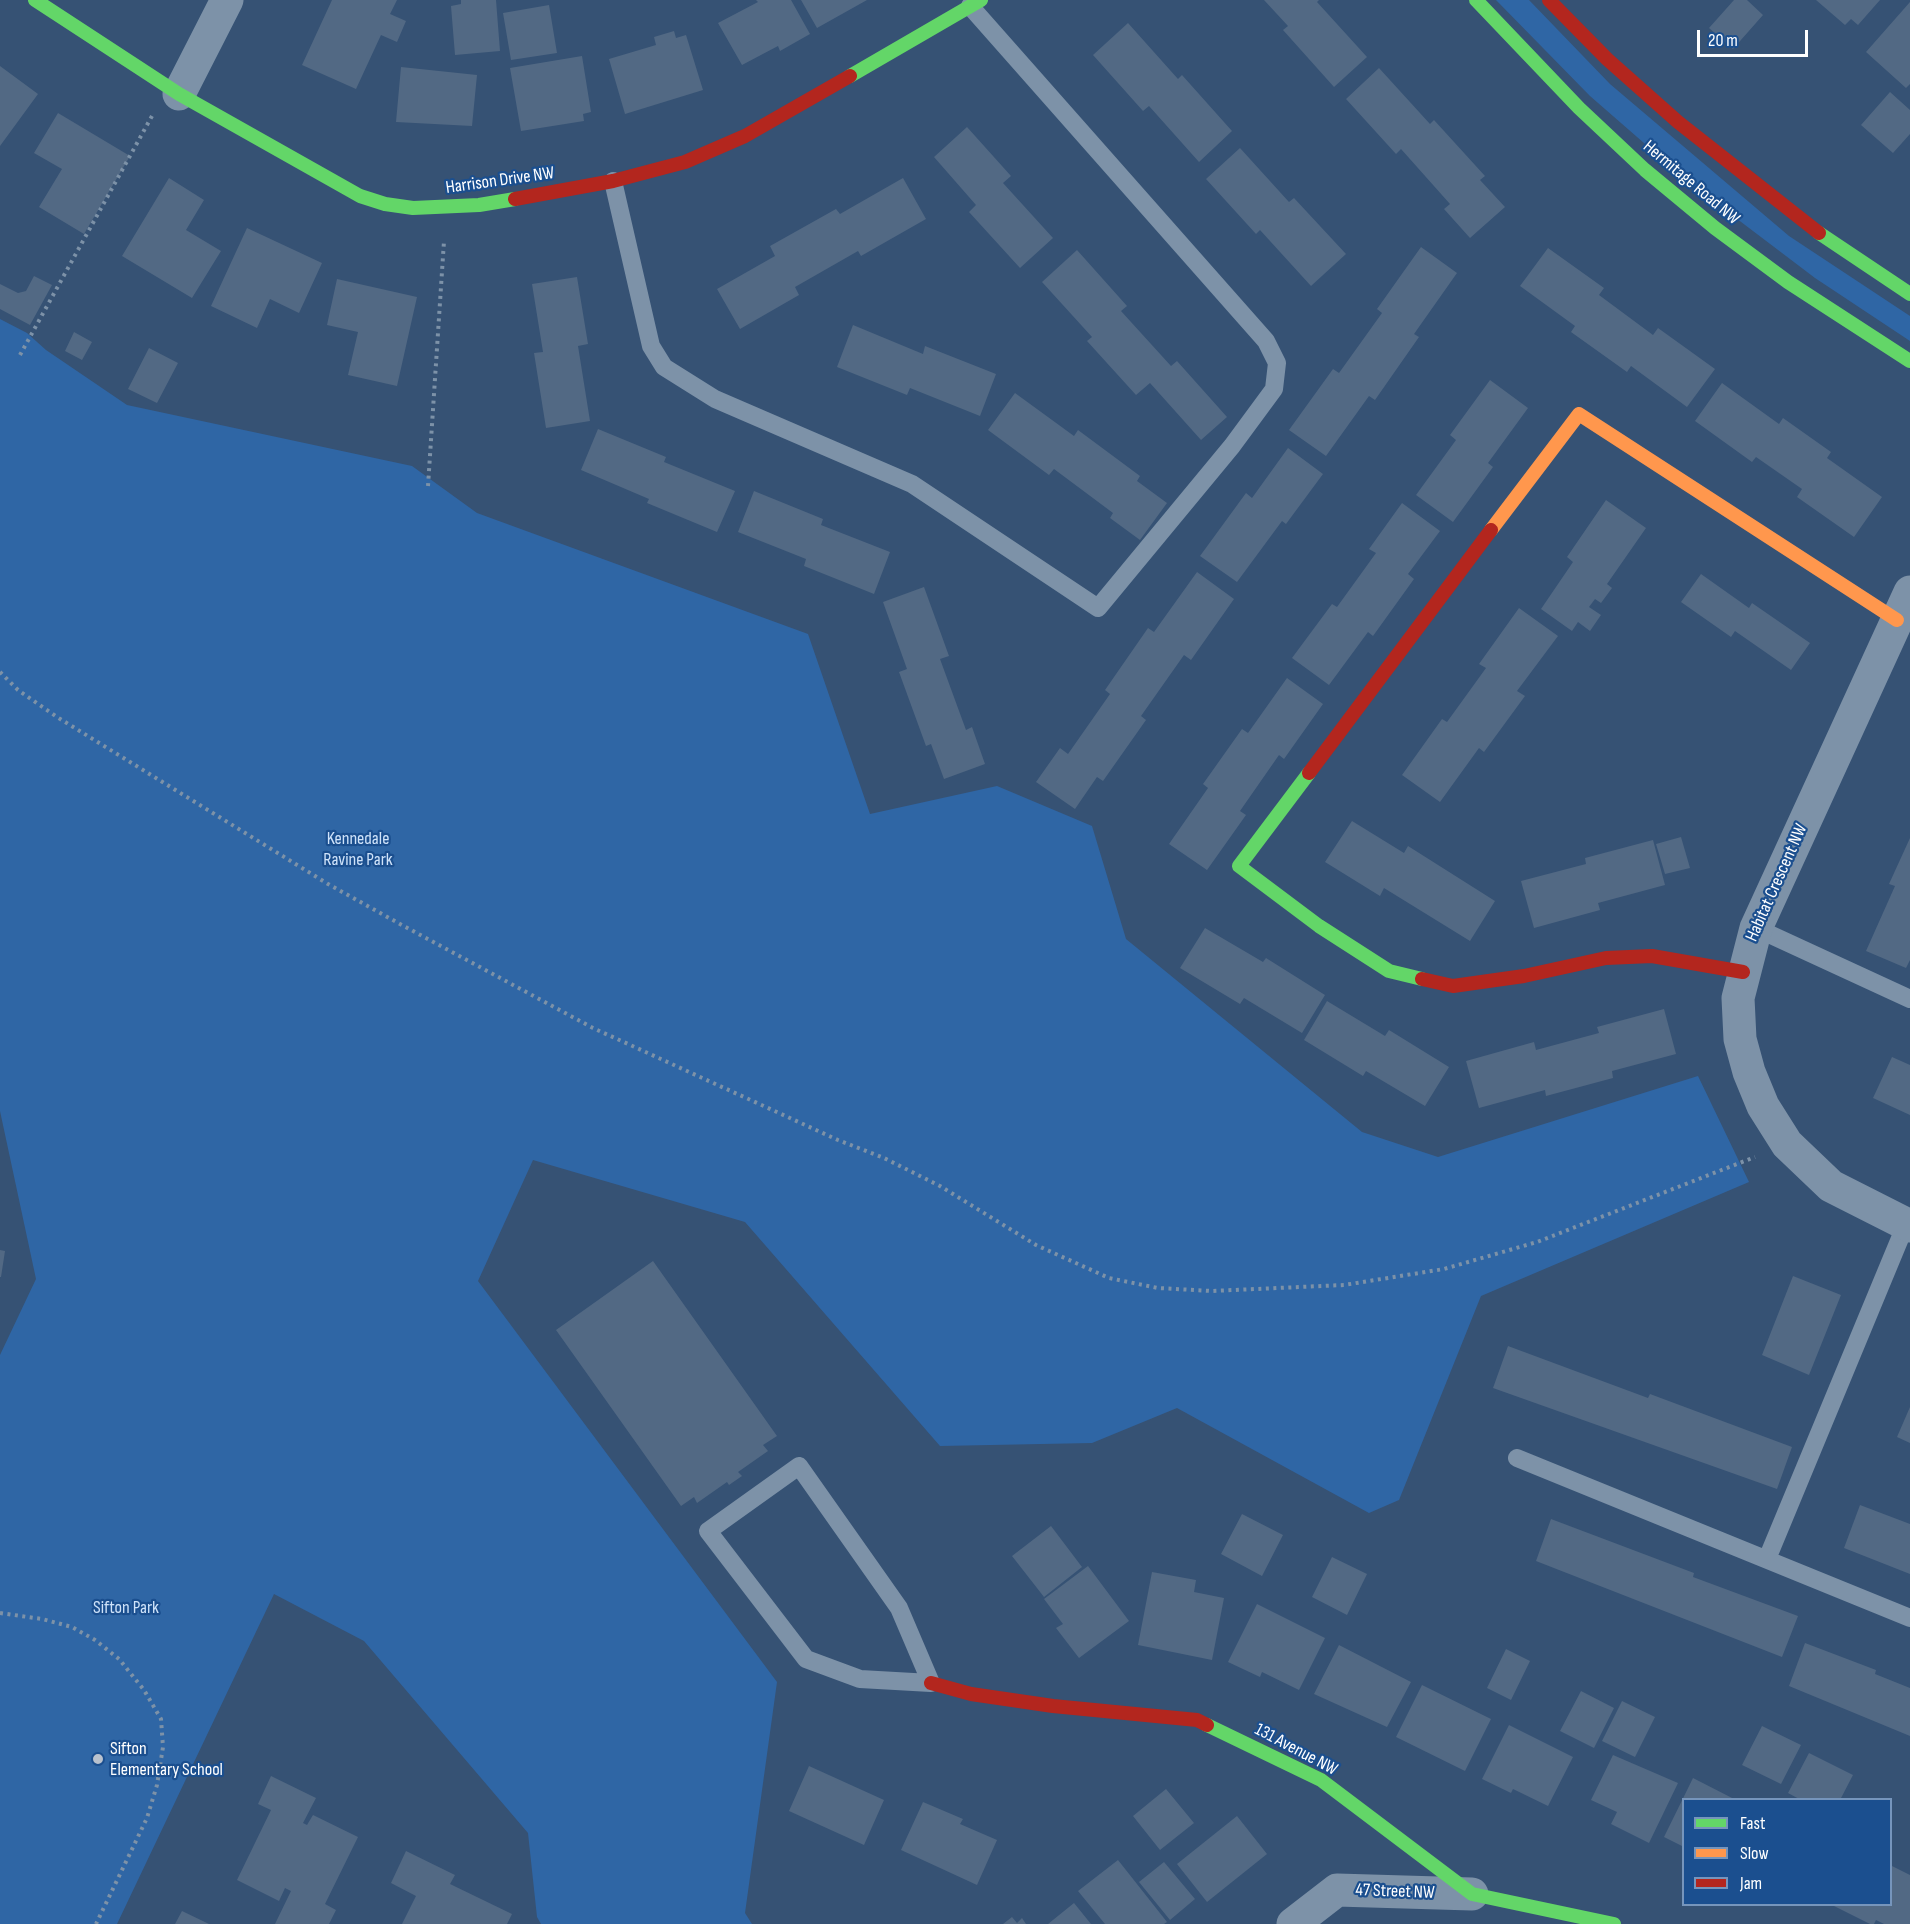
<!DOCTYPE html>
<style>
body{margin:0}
#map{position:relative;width:1910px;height:1924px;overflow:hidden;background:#365274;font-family:"Sofia Sans Condensed",sans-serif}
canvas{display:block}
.legend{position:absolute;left:1682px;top:1798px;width:210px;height:108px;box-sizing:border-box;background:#1b4f8f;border:2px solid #7695bc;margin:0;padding:8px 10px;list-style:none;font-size:18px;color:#fff}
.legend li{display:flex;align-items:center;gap:12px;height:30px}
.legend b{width:30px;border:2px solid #7695bc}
.scale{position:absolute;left:1697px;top:30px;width:111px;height:27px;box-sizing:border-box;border:3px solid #fff;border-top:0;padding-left:8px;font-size:18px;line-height:21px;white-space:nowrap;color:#fff;-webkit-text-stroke:4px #1b4f8f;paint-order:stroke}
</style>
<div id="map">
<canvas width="1910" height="1924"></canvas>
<ul class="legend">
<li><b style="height:8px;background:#63d668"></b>Fast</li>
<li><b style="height:8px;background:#ff974d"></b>Slow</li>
<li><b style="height:8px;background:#b3261e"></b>Jam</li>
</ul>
<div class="scale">20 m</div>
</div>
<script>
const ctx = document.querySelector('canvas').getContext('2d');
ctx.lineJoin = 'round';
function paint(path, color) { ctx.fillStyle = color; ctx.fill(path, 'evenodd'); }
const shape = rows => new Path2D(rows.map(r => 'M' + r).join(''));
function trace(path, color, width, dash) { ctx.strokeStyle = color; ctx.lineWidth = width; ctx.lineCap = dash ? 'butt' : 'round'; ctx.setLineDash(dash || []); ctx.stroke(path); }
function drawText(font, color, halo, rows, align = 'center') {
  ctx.font = font + ' "Sofia Sans Condensed",sans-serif'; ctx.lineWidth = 4.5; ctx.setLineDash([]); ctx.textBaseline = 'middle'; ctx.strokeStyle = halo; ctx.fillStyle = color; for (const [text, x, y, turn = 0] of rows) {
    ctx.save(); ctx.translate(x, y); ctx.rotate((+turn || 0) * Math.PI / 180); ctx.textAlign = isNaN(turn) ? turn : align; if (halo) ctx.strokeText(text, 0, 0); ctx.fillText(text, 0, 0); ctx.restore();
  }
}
paint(shape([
 [1496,0,1529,0,1610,84,1789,236,1910,316,1910,341,1815,278,1691,184,1590,96],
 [0,319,27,333,46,350,127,405,412,466,477,513,808,634,870,814,997,786,1092,826,1126,939,1362,1132,1438,1157,1698,1076,1749,1182,1481,1296,1399,1500,1369,1513,1177,1408,1092,1443,940,1446,745,1222,533,1160,478,1281,777,1682,745,1913,752,1924,541,1924,537,1917,528,1833,364,1641,274,1594,117,1924,0,1924,0,1355,36,1279,0,1111]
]), '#2f66a5');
paint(shape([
 [332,0,397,0,390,14,406,21,397,42,381,35,356,89,302,65],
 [461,0,496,0,500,51,455,55,451,6,461,4],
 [791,0,810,34,780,51,778,46,742,65,718,23,758,2,756,0],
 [801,0,867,0,817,28],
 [1264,0,1319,0,1317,2,1367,57,1334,87,1283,30,1288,26],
 [1734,0,1747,0,1763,15,1733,49,1709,28],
 [1816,0,1880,0,1858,25,1851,19,1845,25],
 [1910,2,1910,84,1906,88,1866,52],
 [549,5,557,53,511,60,503,13],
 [1128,23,1178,79,1182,75,1232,131,1199,162,1149,106,1143,111,1093,55],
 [674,31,676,38,686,35,703,90,625,114,609,59,656,45,654,37],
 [582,56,591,112,583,114,584,121,521,131,510,68],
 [0,66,38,94,0,146],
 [401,67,477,75,472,126,396,122],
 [1379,68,1430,124,1434,120,1485,176,1480,180,1505,207,1470,238,1444,209,1450,204,1401,149,1396,154,1346,99],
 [1890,92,1910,110,1910,134,1893,153,1861,125],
 [58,113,130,156,84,234,39,207,62,169,34,153],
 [967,127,1011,176,1003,183,1053,238,1020,268,969,212,976,205,934,157],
 [1240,148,1289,202,1294,198,1346,254,1311,286,1260,230,1256,234,1206,179],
 [169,178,204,200,186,230,221,251,192,298,122,256],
 [903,178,926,219,861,256,858,251,795,287,799,295,740,329,717,289,775,256,770,246,836,209,840,214],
 [247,228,322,263,299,313,270,299,257,328,211,306],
 [1421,247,1457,273,1414,334,1419,337,1375,400,1369,396,1326,456,1289,430,1333,369,1339,373,1382,313,1377,309],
 [1548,248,1604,288,1599,295,1653,335,1658,328,1715,369,1687,407,1631,366,1627,372,1571,332,1575,326,1520,286],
 [1077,250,1127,306,1121,311,1171,366,1177,361,1227,417,1201,440,1150,383,1136,395,1087,341,1092,337,1042,282],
 [34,276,52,285,30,325,0,309,0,284,18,293,26,291],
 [577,277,588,344,578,346,590,421,546,428,534,353,543,352,532,284],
 [337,279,417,297,397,386,348,375,358,332,327,325],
 [853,325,923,354,925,346,996,374,980,416,910,388,907,395,837,367],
 [74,332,92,342,82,360,65,351],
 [149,348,178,363,157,403,128,389],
 [1490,380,1528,408,1488,463,1493,467,1453,522,1416,495,1456,440,1450,435],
 [1722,383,1779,424,1783,418,1831,452,1827,458,1882,497,1854,537,1797,497,1802,489,1756,457,1752,462,1695,421],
 [1015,393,1074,436,1078,430,1140,476,1137,481,1167,503,1140,540,1110,518,1113,513,1054,469,1049,475,988,430],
 [598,429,666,457,664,462,735,491,717,532,647,503,649,499,581,470],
 [1288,448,1323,474,1286,524,1282,521,1237,582,1200,556,1246,493,1252,498],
 [754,491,823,519,821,525,890,552,874,594,804,566,806,559,738,532],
 [1606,500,1646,528,1607,584,1612,588,1601,603,1595,599,1589,607,1601,615,1590,631,1578,622,1572,631,1541,609,1573,562,1567,557],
 [1402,503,1440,531,1408,574,1414,579,1373,636,1368,632,1329,685,1292,658,1332,604,1337,607,1376,553,1369,549],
 [1197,572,1234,599,1191,660,1184,655,1141,716,1146,720,1103,781,1097,777,1075,809,1036,782,1060,748,1068,754,1110,694,1105,690,1148,628,1154,632],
 [1701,574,1749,608,1752,603,1810,643,1791,670,1735,631,1731,637,1681,602],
 [924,587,949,656,940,659,966,730,972,727,985,764,944,779,931,744,926,746,899,672,907,669,883,602],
 [1519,608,1558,636,1517,691,1525,696,1484,752,1479,748,1440,802,1402,775,1442,719,1447,722,1486,668,1479,664],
 [1287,678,1323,704,1284,759,1279,755,1240,811,1246,815,1207,870,1169,844,1208,788,1203,784,1242,729,1248,733],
 [1352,821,1404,853,1408,846,1495,901,1470,941,1384,888,1380,896,1325,862],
 [1681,837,1690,868,1665,874,1656,844],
 [1910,838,1910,960,1906,968,1866,951,1895,886,1889,884],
 [1653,840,1665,885,1598,903,1600,910,1534,928,1521,881,1586,864,1585,858],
 [1205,928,1263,962,1266,958,1325,995,1302,1033,1244,998,1240,1004,1180,968],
 [1327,1001,1385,1036,1389,1030,1449,1067,1425,1106,1366,1071,1363,1076,1304,1040],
 [1664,1009,1676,1054,1612,1071,1613,1078,1546,1096,1545,1090,1479,1108,1466,1061,1534,1042,1536,1050,1599,1033,1597,1027],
 [1892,1057,1910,1065,1910,1115,1873,1098],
 [0,1250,5,1251,1,1277,0,1277],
 [653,1261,777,1436,763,1445,768,1451,738,1472,742,1476,729,1485,727,1482,697,1503,694,1497,681,1506,556,1330],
 [1793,1276,1841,1295,1809,1375,1762,1355],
 [1508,1346,1648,1398,1650,1394,1792,1447,1777,1489,1493,1388],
 [1910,1407,1910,1443,1897,1437],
 [1860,1505,1910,1524,1910,1574,1844,1548],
 [1242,1514,1283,1535,1262,1576,1221,1554],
 [1551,1519,1694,1573,1693,1577,1798,1616,1782,1657,1536,1561],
 [1051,1526,1082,1567,1044,1597,1012,1556],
 [1332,1557,1367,1574,1347,1615,1312,1597],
 [1088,1566,1129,1621,1079,1658,1056,1628,1063,1624,1044,1599],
 [1152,1572,1196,1580,1194,1592,1224,1598,1212,1660,1138,1645],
 [1257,1604,1325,1638,1299,1690,1262,1672,1260,1677,1228,1662],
 [1805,1643,1876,1670,1875,1674,1910,1688,1910,1736,1789,1686],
 [1339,1645,1411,1682,1387,1727,1314,1694],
 [1506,1649,1530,1661,1511,1700,1487,1688],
 [1422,1685,1491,1719,1465,1771,1396,1737],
 [1581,1691,1614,1708,1594,1748,1560,1731],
 [1622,1701,1655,1717,1635,1757,1602,1741],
 [1509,1725,1573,1757,1548,1806,1513,1789,1511,1793,1482,1779],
 [1762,1726,1801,1745,1781,1784,1742,1765],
 [1809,1753,1853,1775,1840,1800,1801,1800,1788,1793],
 [1613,1755,1678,1783,1649,1843,1611,1824,1617,1812,1591,1800],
 [809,1766,884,1800,864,1845,789,1811],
 [271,1776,316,1798,303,1823,307,1825,313,1815,358,1837,325,1904,336,1910,329,1924,275,1924,291,1891,285,1888,279,1901,237,1880,271,1810,258,1804],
 [1693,1778,1736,1800,1684,1800,1684,1847,1664,1837],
 [1166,1789,1194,1823,1160,1850,1133,1816],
 [923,1802,963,1819,960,1824,997,1840,977,1885,901,1850],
 [1237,1816,1267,1854,1207,1902,1177,1864],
 [406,1851,455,1875,450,1884,512,1914,507,1924,402,1924,416,1896,391,1883],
 [1118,1860,1167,1922,1164,1924,1105,1924,1078,1891],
 [1164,1862,1195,1899,1170,1920,1139,1882],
 [1890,1865,1910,1875,1910,1924,1884,1924,1876,1920,1874,1924,1870,1924,1834,1906,1890,1904],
 [1074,1903,1091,1924,1048,1924],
 [182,1911,209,1924,175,1924],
 [1012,1917,1017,1923,1022,1918,1026,1924,1003,1924]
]), '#526984');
trace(shape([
 [20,355,152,116],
 [428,486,444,241],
 [0,672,18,690,57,717,328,884,400,924,593,1028,838,1140,884,1158,940,1186,1036,1245,1109,1278,1158,1288,1212,1291,1344,1285,1444,1269,1537,1242,1755,1157],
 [0,1613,42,1619,72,1627,95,1640,119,1659,144,1690,161,1719,163,1747,157,1785,147,1818,96,1924]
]), '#7d92a8', 4, [3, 4.5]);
trace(shape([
 [613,181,651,346,664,367,715,399,912,484,1098,608,1232,446,1274,389,1277,363,1266,341,970,6],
 [1756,928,1910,999],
 [1517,1458,1910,1618],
 [799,1466,899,1608,931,1683,860,1679,806,1659,708,1531,799,1466],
 [1767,1559,1906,1224]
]), '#7d92a8', 18);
trace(shape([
 [179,94,227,0],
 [1910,592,1756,928,1738,998,1740,1039,1749,1072,1763,1106,1787,1144,1831,1186,1910,1226],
 [1293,1924,1337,1890,1472,1894]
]), '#7d92a8', 33);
trace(shape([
 [35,0,179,94,360,196,385,204,413,208,479,205,515,199],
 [1476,0,1579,108,1645,170,1715,228,1788,282,1910,361],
 [850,76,981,0],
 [1819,233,1910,294],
 [1309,773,1239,866,1319,926,1389,971,1422,979],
 [1207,1725,1321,1780,1472,1894,1614,1924]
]), '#63d668', 14);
trace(shape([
 [1491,530,1579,414,1897,620]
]), '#ff974d', 14);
trace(shape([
 [1549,0,1607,59,1678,122,1819,233],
 [515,199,613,181,685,162,745,136,850,76],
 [1309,773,1491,530],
 [1422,979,1453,986,1524,976,1606,958,1652,956,1743,972],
 [931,1683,971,1694,1053,1706,1197,1720,1207,1725]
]), '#b3261e', 14);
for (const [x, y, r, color] of [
 [98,1759,6,"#b9c2ce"]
]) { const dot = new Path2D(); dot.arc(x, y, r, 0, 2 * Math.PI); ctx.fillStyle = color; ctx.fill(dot); trace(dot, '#1b4f8f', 2); }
drawText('18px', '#fff', '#1b4f8f', [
 ["Harrison Drive NW",500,181,-8],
 ["Hermitage Road NW",1691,183,40],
 ["Habitat Crescent NW",1777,883,-66],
 ["131 Avenue NW",1296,1750,28],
 ["47 Street NW",1395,1892,2]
]);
drawText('18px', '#cfe3fa', '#1b4f8f', [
 ["Kennedale",358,839],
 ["Ravine Park",358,860],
 ["Sifton Park",126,1608]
]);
drawText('18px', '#fff', '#1b4f8f', [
 ["Sifton",110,1749],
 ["Elementary School",110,1770]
], 'left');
</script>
